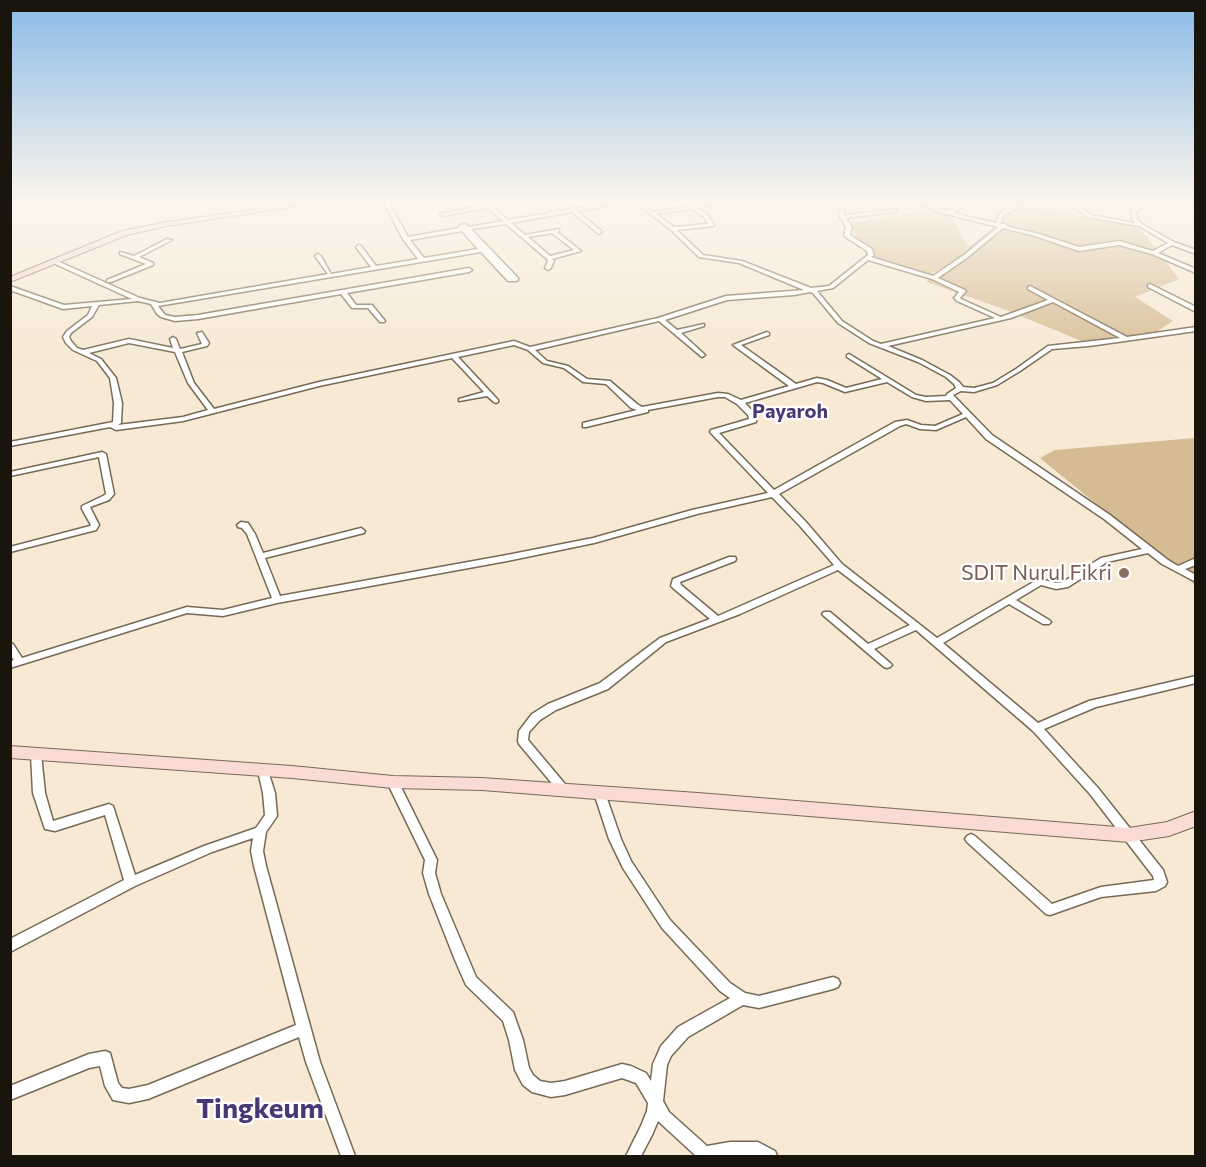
<!DOCTYPE html>
<style>
body{margin:0}
#map{position:relative;width:1206px;height:1167px;overflow:hidden;background:#f7e9d4;font-family:Commissioner,sans-serif}
canvas{display:block}
.frame{position:absolute;inset:0;border:12px solid #19150d;pointer-events:none}
</style>
<div id="map">
<canvas width="1206" height="1167"></canvas>
<div class="frame"></div>
</div>
<script>
const ctx = document.querySelector('canvas').getContext('2d');
ctx.lineJoin = 'round';
function paint(path, color) { ctx.fillStyle = color; ctx.fill(path, 'evenodd'); }
const shape = rows => new Path2D(rows.map(r => 'M' + r).join(''));
function trace(path, color, width, dash) { ctx.strokeStyle = color; ctx.lineWidth = width; ctx.lineCap = dash ? 'butt' : 'round'; ctx.setLineDash(dash || []); ctx.stroke(path); }
function drawText(font, color, halo, rows, align = 'center') {
  ctx.font = font + ' Commissioner,sans-serif'; ctx.lineWidth = 4.5; ctx.setLineDash([]); ctx.textBaseline = 'middle'; ctx.strokeStyle = halo; ctx.fillStyle = color; for (const [text, x, y, turn = 0] of rows) {
    ctx.save(); ctx.translate(x, y); ctx.rotate((+turn || 0) * Math.PI / 180); ctx.textAlign = isNaN(turn) ? turn : align; if (halo) ctx.strokeText(text, 0, 0); ctx.fillText(text, 0, 0); ctx.restore();
  }
}
paint(shape([
 [1022,203,1140,228,1179,279,1135,297,1173,321,1153,334,1089,344,1001,308,926,282,942,268,929,275,869,258,848,223,931,211,952,216,968,248],
 [1195,438,1195,585,1040,458,1055,450]
]), '#d6bc93');
const street = shape([
 [384,203,389,203,408,237,459,228,459,226,465,224,469,227,503,221,487,208,443,216,440,214,484,205,483,203,488,203,508,220,554,212,544,203,549,203,559,211,569,210,571,207,574,209,609,203,620,203,577,211,601,231,602,232,599,234,572,212,511,223,525,235,559,229,559,231,557,232,581,251,552,259,554,261,551,268,548,270,545,268,548,261,547,259,506,224,471,229,518,278,518,280,516,281,508,281,481,252,158,306,165,315,175,317,198,315,469,268,472,270,469,272,347,293,356,305,372,305,385,321,384,322,380,322,368,308,352,308,341,294,198,319,175,321,161,317,157,314,151,304,138,301,99,305,92,317,71,333,69,337,71,341,77,348,83,350,129,339,173,348,170,339,173,337,176,339,180,349,202,344,197,333,202,332,209,343,207,346,182,352,194,383,214,409,319,382,514,341,530,347,658,318,726,296,804,290,739,263,699,257,671,230,636,203,641,203,653,212,712,203,725,203,698,208,708,215,714,225,713,226,677,230,703,255,742,261,811,288,829,286,868,255,867,251,844,236,846,227,840,217,838,203,842,203,845,215,896,209,896,211,894,212,846,218,852,227,850,235,872,249,874,255,871,257,933,276,964,255,998,227,946,214,915,203,922,203,948,211,956,207,957,203,962,203,960,209,953,213,996,223,998,215,1004,210,1019,203,1025,203,1003,216,1000,224,1006,224,1006,226,1039,234,1079,247,1119,241,1153,251,1168,243,1139,226,1087,217,1069,203,1074,203,1091,215,1135,223,1132,219,1131,210,1143,203,1149,203,1136,212,1137,219,1142,224,1174,242,1196,250,1196,254,1172,245,1158,253,1196,269,1196,273,1152,254,1119,245,1079,251,1035,236,1003,228,968,257,938,278,965,290,966,291,960,298,961,299,1001,317,1048,300,1028,289,1028,287,1030,286,1127,337,1196,327,1196,331,1089,346,1052,349,1020,371,997,385,974,392,961,391,953,395,992,435,1110,515,1168,560,1178,566,1196,558,1196,565,1185,569,1196,575,1196,582,1162,564,1148,553,1107,562,1068,587,1056,589,1041,585,1016,600,1049,620,1051,622,1049,624,1043,624,1009,604,943,643,1038,723,1089,701,1196,676,1196,683,1096,707,1044,729,1098,788,1163,870,1167,882,1165,886,1156,891,1101,897,1050,915,1046,914,967,842,965,839,967,836,971,834,975,836,1052,904,1101,887,1154,880,1153,876,1090,794,1033,731,916,630,874,649,890,663,892,665,890,667,887,668,884,667,824,616,822,614,824,612,830,612,868,644,910,625,838,570,740,614,666,642,608,689,556,710,540,720,529,732,528,740,570,790,568,793,564,794,560,793,519,744,518,741,519,731,532,714,548,704,600,683,660,638,710,619,673,588,671,586,673,579,729,557,735,557,736,559,735,561,680,582,681,585,718,616,834,565,800,526,772,497,697,514,594,543,507,561,277,603,223,616,187,613,10,668,10,661,14,660,10,655,10,643,13,644,22,658,187,607,223,610,272,598,247,534,242,528,238,527,237,525,241,522,248,523,255,534,263,553,361,528,365,531,364,533,265,558,280,596,507,555,593,538,692,510,768,493,710,432,711,430,749,419,748,415,737,404,725,397,718,397,648,410,648,412,586,427,583,427,583,423,637,410,631,408,606,384,583,382,564,368,543,363,528,350,514,345,458,357,498,400,498,402,496,403,494,402,487,396,459,401,459,399,484,392,452,358,319,386,183,421,116,430,110,427,10,446,10,442,113,422,114,403,110,378,97,361,73,350,66,343,63,337,67,331,88,315,92,306,63,309,10,290,10,286,64,305,132,299,53,263,52,262,55,260,140,298,160,303,328,274,315,256,318,254,321,256,331,274,371,267,356,247,359,245,361,246,376,266,418,259,403,239,384,203],
 [692,209,704,217,708,224,674,227,656,214,692,209],
 [462,231,478,249,424,258,410,240,462,231],
 [552,233,574,250,550,256,528,237,552,233],
 [868,260,932,279,959,292,954,298,957,301,995,318,881,344,873,341,842,321,817,291,833,288,868,260],
 [810,292,813,293,838,323,869,343,918,362,946,377,954,384,956,388,947,394,946,396,926,397,916,395,849,354,847,355,847,357,882,379,846,388,827,380,817,378,796,384,741,345,769,335,769,333,767,332,733,345,789,386,741,400,728,394,718,393,642,407,637,404,610,381,587,379,568,366,547,361,535,350,659,321,702,357,705,355,704,354,681,333,704,326,704,324,677,330,665,320,727,300,794,295,810,292],
 [1053,302,1120,338,1048,346,1016,369,993,383,974,388,963,387,959,382,950,375,922,360,888,346,1011,318,1053,302],
 [129,343,175,352,188,383,208,410,183,417,118,425,121,423,122,403,116,378,101,359,89,353,129,343],
 [817,382,823,383,845,392,887,382,912,397,926,401,950,400,963,414,935,426,921,425,907,420,895,422,774,490,719,433,756,422,756,415,745,403,817,382],
 [966,417,986,439,1104,519,1142,549,1101,558,1063,582,1056,583,1040,579,1037,580,937,638,842,564,806,522,779,494,900,426,906,424,920,429,936,430,966,417],
 [513,203,518,203,518,204,516,205,513,203],
 [1186,203,1196,205,1196,208,1186,204,1186,203],
 [167,239,172,240,139,257,153,263,153,265,111,282,107,282,107,280,146,264,120,254,120,252,134,256,167,239],
 [1150,284,1196,307,1196,312,1148,287,1148,285,1150,284],
 [102,452,106,454,114,494,109,500,90,507,99,525,96,530,10,552,10,547,90,526,91,525,82,509,82,506,103,496,106,494,99,457,10,476,10,472,102,452],
 [36,750,40,751,41,754,45,793,53,821,109,804,113,806,135,875,204,846,256,828,265,815,263,793,258,771,259,768,263,767,267,768,275,793,277,816,266,832,263,851,266,866,320,1062,355,1156,341,1156,306,1062,299,1037,148,1099,129,1103,113,1100,105,1086,100,1066,89,1068,10,1100,10,1086,89,1054,105,1051,110,1053,118,1083,122,1088,129,1089,148,1085,296,1025,254,866,251,851,253,838,212,852,135,886,10,952,10,939,124,880,105,815,55,831,45,829,33,793,31,754,32,751,36,750],
 [393,778,397,779,437,860,435,873,441,894,476,977,513,1012,523,1040,529,1068,533,1075,540,1081,551,1083,565,1081,622,1064,631,1066,646,1073,651,1081,653,1064,661,1046,678,1027,730,998,720,991,662,928,623,868,609,839,594,793,596,790,600,789,604,790,621,839,631,861,670,920,730,983,745,993,759,996,833,977,838,979,840,983,838,987,833,989,759,1008,743,1005,688,1037,671,1056,667,1065,663,1101,669,1112,707,1146,730,1142,758,1142,775,1151,777,1156,696,1156,658,1121,652,1135,641,1156,626,1156,641,1126,647,1111,648,1103,636,1083,622,1078,565,1095,551,1097,532,1092,523,1085,515,1070,509,1040,503,1021,466,985,455,960,429,894,423,873,425,860,387,782,389,779,393,778]
]);
const secondary = shape([
 [299,203,319,203,167,226,127,235,10,282,10,277,122,231,167,222,299,203],
 [10,746,292,766,393,776,482,778,698,793,1129,828,1167,822,1196,811,1196,826,1169,836,1129,842,698,807,482,790,393,788,292,778,10,758,10,746]
]);
trace(street, '#766a57', 3);
trace(secondary, '#766a57', 2);
paint(street, '#fff');
paint(secondary, '#fadad4');
const sky = ctx.createLinearGradient(0, 0, 0, 366);
sky.addColorStop(0, '#8bbbe8');
sky.addColorStop(0.55, '#fbf5ec');
sky.addColorStop(1, '#fbf5ec00');
ctx.fillStyle = sky;
ctx.fillRect(0, 0, 1206, 366);
for (const [x, y, r, color] of [
 [1124,573,6,"#8d6e63"]
]) { const dot = new Path2D(); dot.arc(x, y, r, 0, 2 * Math.PI); ctx.fillStyle = color; ctx.fill(dot); trace(dot, '#fff', 2); }
drawText('bold 20px', '#4a3875', '#fff', [
 ["Payaroh",790,411]
]);
drawText('21px', '#785e54', '#fff', [
 ["SDIT Nurul Fikri",1112,573]
], 'right');
drawText('bold 28px', '#4a3875', '#fff', [
 ["Tingkeum",260,1109]
]);
</script>
